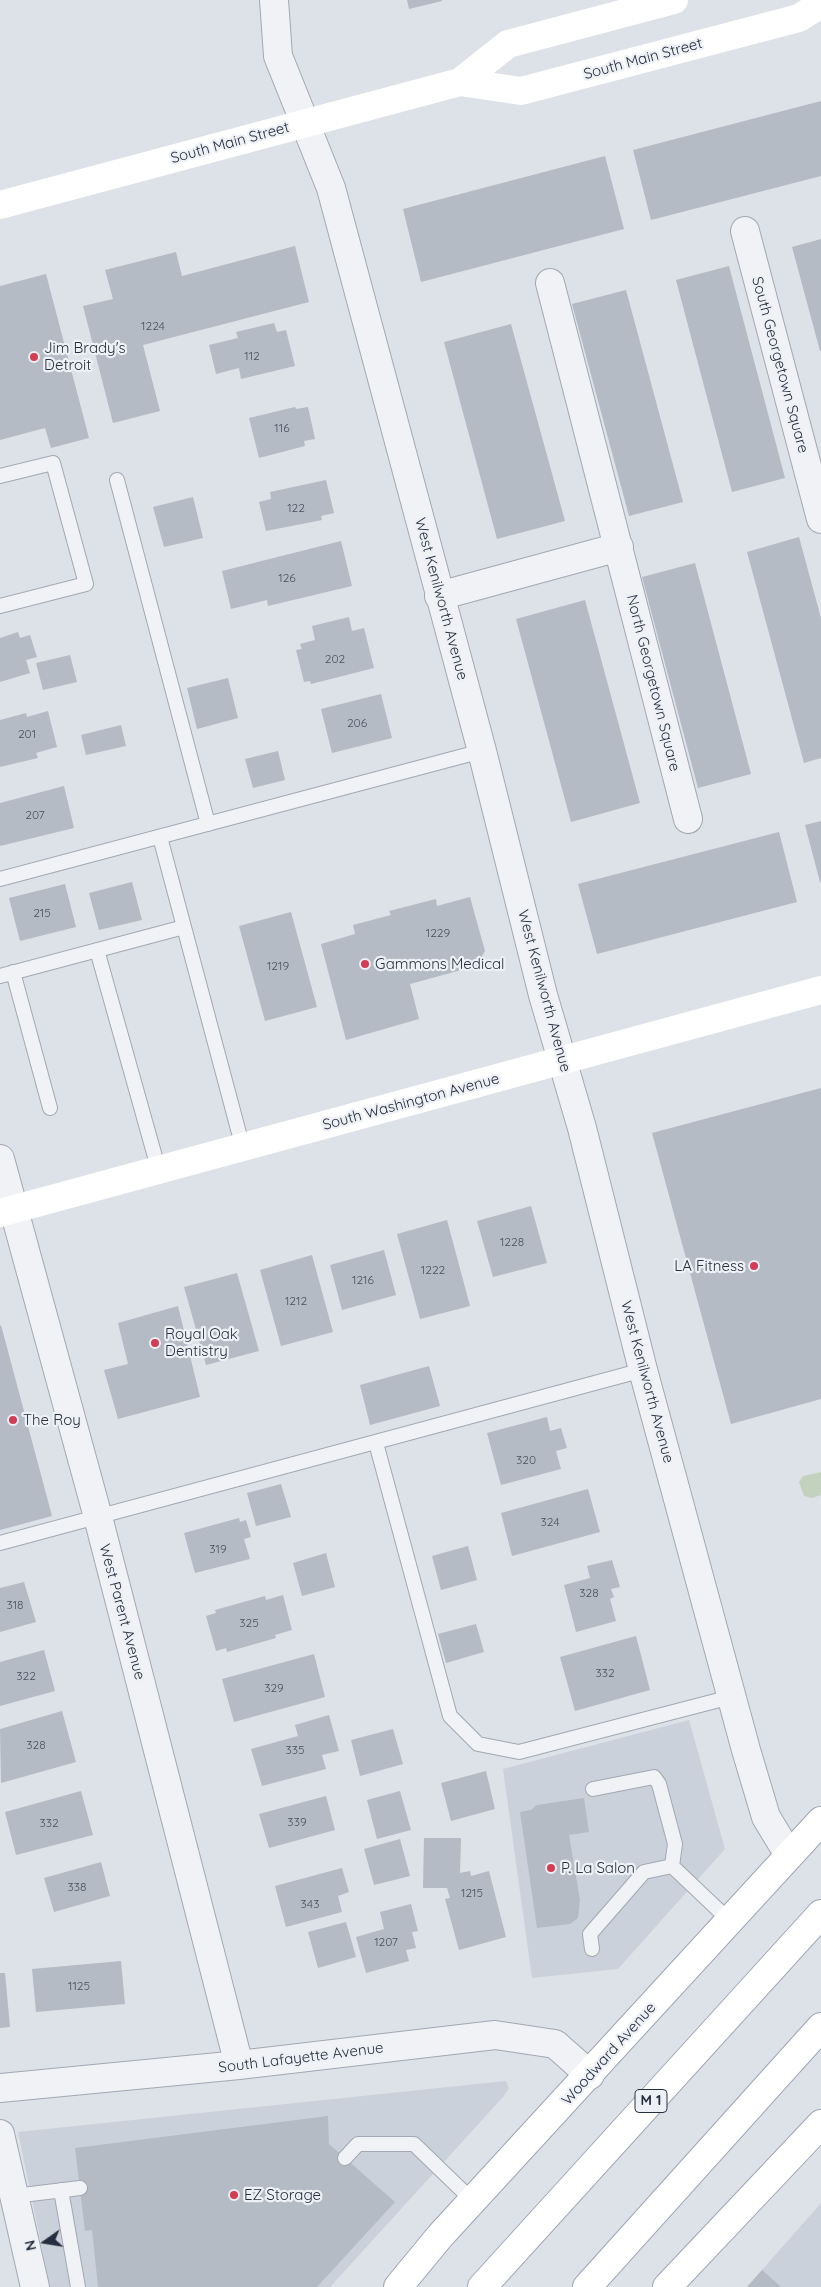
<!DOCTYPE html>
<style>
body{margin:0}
#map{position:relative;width:821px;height:2287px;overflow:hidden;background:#dde1e8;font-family:Quicksand,sans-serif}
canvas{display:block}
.north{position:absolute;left:20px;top:2217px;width:50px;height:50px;-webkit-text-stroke:4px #edf0f5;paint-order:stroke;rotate:257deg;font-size:14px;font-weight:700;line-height:20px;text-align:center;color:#262f3f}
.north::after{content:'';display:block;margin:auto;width:18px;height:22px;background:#262f3f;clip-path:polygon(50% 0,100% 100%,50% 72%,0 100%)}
</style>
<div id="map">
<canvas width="821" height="2287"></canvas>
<div class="north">N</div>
</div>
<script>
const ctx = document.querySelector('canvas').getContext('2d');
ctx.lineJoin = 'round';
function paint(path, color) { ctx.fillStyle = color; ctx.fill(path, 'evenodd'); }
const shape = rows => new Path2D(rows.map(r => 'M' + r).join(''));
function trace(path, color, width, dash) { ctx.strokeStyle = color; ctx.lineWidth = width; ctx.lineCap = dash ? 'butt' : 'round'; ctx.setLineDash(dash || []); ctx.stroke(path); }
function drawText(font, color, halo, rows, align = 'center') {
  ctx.font = font + ' Quicksand,sans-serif'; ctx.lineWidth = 4.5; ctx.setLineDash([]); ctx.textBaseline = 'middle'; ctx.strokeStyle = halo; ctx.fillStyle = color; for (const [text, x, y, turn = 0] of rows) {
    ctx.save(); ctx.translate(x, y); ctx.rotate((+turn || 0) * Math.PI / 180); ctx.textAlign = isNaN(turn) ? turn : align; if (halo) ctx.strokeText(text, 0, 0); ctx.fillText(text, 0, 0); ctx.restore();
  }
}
paint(shape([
 [689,1720,725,1849,618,1969,532,1978,503,1769],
 [506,2081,509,2088,503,2097,330,2287,50,2287,18,2132],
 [821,2203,821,2287,747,2287,762,2270]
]), '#cbd1da');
paint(shape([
 [821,1472,821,1495,812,1498,804,1496,799,1482,803,1476]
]), '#c3d2be');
paint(shape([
 [407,0,442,0,442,1,409,9],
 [821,101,821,176,651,220,633,150],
 [605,156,624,229,421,282,403,209],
 [821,239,821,351,820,351,792,247],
 [295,246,309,302,143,345,160,411,113,423,83,306,113,299,105,270,176,252,182,276],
 [729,266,785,478,732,492,676,280],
 [46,274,89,438,51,448,45,428,0,440,0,286],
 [626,290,683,502,629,516,572,304],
 [274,323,277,332,286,330,295,366,241,379,239,368,216,374,209,345,238,338,236,332],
 [511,324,565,521,497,539,444,342],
 [295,407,296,409,308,407,315,439,304,441,305,446,259,458,249,418],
 [326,480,334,513,321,516,322,520,266,531,259,502,271,499,270,492],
 [193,497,203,538,164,547,153,507],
 [799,537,821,618,821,758,804,763,747,552],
 [341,541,352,586,268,606,267,600,231,609,222,571],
 [695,563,751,774,698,788,642,577],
 [585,600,640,803,571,822,516,619],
 [349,617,352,631,364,628,374,668,311,684,310,681,304,682,296,650,302,649,300,644,315,640,312,626],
 [18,632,20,638,30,635,37,657,26,660,30,673,0,682,0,638],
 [70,655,77,682,43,690,36,663],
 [228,678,238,718,197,729,187,688],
 [381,694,392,738,332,753,321,709],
 [48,711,57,747,36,753,38,758,0,767,0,720,26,713,27,717],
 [121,725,126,746,86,755,81,735],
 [278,751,285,780,253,788,245,759],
 [64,786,74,828,0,846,0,803],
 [821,821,821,882,820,882,805,825],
 [779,832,797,902,597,954,578,884],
 [132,882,142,920,99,930,89,893],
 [65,884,76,927,20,941,9,898],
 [470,897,485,951,476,966,410,984,419,1019,346,1040,321,944,355,934,353,925,391,915,389,911,436,899,437,906],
 [291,912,317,1007,265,1021,239,926],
 [821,1088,821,1399,731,1424,652,1133],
 [531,1206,547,1263,493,1277,477,1221],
 [447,1220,470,1306,420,1319,397,1234],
 [384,1250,396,1295,342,1310,330,1265],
 [312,1255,333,1332,281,1346,260,1270],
 [237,1273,259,1351,206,1365,184,1287],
 [178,1306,200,1397,118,1419,104,1370,128,1364,118,1323],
 [1,1325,52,1516,0,1530,0,1326],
 [429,1366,440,1406,370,1425,360,1385],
 [547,1417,550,1431,561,1428,567,1448,556,1451,561,1469,501,1485,487,1433],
 [281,1484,291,1517,256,1526,247,1493],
 [588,1489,600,1532,512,1556,501,1513],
 [239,1518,240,1522,246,1520,251,1537,244,1539,250,1559,195,1573,184,1533],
 [468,1546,477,1580,441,1590,432,1556],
 [326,1553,335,1587,302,1596,293,1563],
 [612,1560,620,1587,611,1589,614,1597,610,1599,616,1621,576,1632,564,1585,590,1578,587,1566],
 [24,1582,36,1622,0,1632,0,1588],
 [283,1595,292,1630,275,1635,276,1638,227,1652,226,1648,216,1651,206,1616,216,1613,215,1610,265,1596,266,1600],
 [476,1624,484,1652,446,1663,438,1634],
 [636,1636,650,1690,575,1711,560,1657],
 [44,1650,55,1691,0,1706,0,1662],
 [314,1654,325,1697,234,1722,222,1679],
 [62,1711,76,1762,1,1783,0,1729],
 [329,1715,339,1751,322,1755,326,1769,262,1786,251,1749,298,1736,295,1725],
 [393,1729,403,1764,360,1776,351,1740],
 [486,1771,495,1809,451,1821,441,1783],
 [81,1791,93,1835,16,1855,5,1812],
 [400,1791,411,1830,377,1839,367,1800],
 [326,1796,335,1830,269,1848,259,1814],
 [584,1798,589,1832,569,1835,580,1900,578,1918,570,1924,537,1928,520,1812,531,1810,537,1805],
 [424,1838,461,1838,460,1873,470,1871,471,1876,489,1871,506,1937,459,1950,445,1899,450,1898,447,1888,423,1888],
 [400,1839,410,1876,374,1885,364,1849],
 [101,1862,110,1896,54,1912,44,1878],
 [342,1868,349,1892,338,1896,342,1912,286,1927,275,1886],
 [411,1904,418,1931,412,1932,416,1948,406,1950,409,1961,366,1973,356,1937,384,1929,380,1912],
 [346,1922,356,1957,318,1968,308,1932],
 [121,1961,125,2004,36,2012,32,1969],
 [0,1973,5,1973,10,2027,0,2028],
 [328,2116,329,2144,395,2202,317,2287,98,2287,92,2230,85,2231,75,2148],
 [762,2270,781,2287,747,2287]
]), '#b4bbc5');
const lane = shape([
 [0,476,53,463,86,584,0,606],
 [117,480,208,824],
 [160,837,184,927],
 [0,879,482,751],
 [97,950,159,1171],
 [13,972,50,1108],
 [0,976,184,927,243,1148],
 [376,1443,450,1716,478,1744,519,1752,731,1697],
 [0,1543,643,1370],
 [593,1789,654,1777,659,1784,675,1844,672,1866,730,1921],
 [592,1949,590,1934,644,1872,672,1866],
 [345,2158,358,2144,414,2144,473,2201],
 [61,2190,78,2287],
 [14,2196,80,2188]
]);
const street = shape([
 [274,0,278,56,331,188,482,751,543,995,582,1128,643,1370,746,1750,766,1817,789,1855],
 [745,231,821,519],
 [550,283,688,819],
 [439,596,619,547],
 [0,1159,98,1517,239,2065],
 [0,2088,239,2065,495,2035,555,2044,590,2075],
 [0,2134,35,2287]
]);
const primary = shape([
 [398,2287,440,2236,821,1821],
 [482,2287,821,1914],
 [587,2287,821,2027],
 [667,2287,821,2124]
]);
trace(lane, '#a2a8b2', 16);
trace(street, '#a2a8b2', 30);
trace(primary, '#9ca6b4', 30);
trace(lane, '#f0f2f6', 14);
trace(street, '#f0f2f6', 28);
trace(shape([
 [460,82,521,91,799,18,821,4],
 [0,205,460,82,508,44,674,0],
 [0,1213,821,990]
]), '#fff', 28);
trace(primary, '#fff', 28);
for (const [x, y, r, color] of [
 [34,357,5,"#d23d54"],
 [365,964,5,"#d23d54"],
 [754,1266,5,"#d23d54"],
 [155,1343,5,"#d23d54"],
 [13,1420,5,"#d23d54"],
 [551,1868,5,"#d23d54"],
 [234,2195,5,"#d23d54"]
]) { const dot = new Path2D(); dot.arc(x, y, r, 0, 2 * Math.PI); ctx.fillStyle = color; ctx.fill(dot); trace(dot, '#edf0f5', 2); }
drawText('12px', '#4a5260', null, [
 ["1224",153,326],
 ["112",252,356],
 ["116",282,428],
 ["122",296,508],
 ["126",287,578],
 ["202",335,659],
 ["206",357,723],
 ["201",27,734],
 ["207",35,815],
 ["215",42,913],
 ["1229",438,933],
 ["1219",278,966],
 ["1228",512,1242],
 ["1222",433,1270],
 ["1216",363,1280],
 ["1212",296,1301],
 ["320",526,1460],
 ["324",550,1522],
 ["319",218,1549],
 ["328",589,1593],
 ["318",15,1605],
 ["325",249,1623],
 ["332",605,1673],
 ["322",26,1676],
 ["329",274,1688],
 ["328",36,1745],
 ["335",295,1750],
 ["339",297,1822],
 ["332",49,1823],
 ["338",77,1887],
 ["1215",472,1893],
 ["343",310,1904],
 ["1207",386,1942],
 ["1125",79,1986]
]);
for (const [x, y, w] of [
 [651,2101,32]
]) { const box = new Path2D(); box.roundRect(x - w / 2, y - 11.5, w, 23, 4); ctx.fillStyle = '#edf0f5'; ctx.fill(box); trace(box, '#262f3f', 1); }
drawText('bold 14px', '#262f3f', null, [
 ["M 1",651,2101]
]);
drawText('15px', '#262f3f', '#edf0f5', [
 ["South Main Street",643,59,-15],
 ["South Main Street",230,143,-15],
 ["South Georgetown Square",780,365,75],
 ["West Kenilworth Avenue",441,599,75],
 ["North Georgetown Square",653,683,76],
 ["West Kenilworth Avenue",544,991,75],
 ["South Washington Avenue",411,1102,-15],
 ["West Kenilworth Avenue",647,1382,75],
 ["West Parent Avenue",122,1612,75],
 ["Woodward Avenue",609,2054,-48],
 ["South Lafayette Avenue",301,2058,-7]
]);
drawText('15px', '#262f3f', '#edf0f5', [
 ["Jim Brady's",44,348],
 ["Detroit",44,365],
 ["Gammons Medical",375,964],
 ["LA Fitness",744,1266,"right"],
 ["Royal Oak",165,1334],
 ["Dentistry",165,1351],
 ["The Roy",23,1420],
 ["P. La Salon",561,1868],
 ["EZ Storage",244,2195]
], 'left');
</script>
